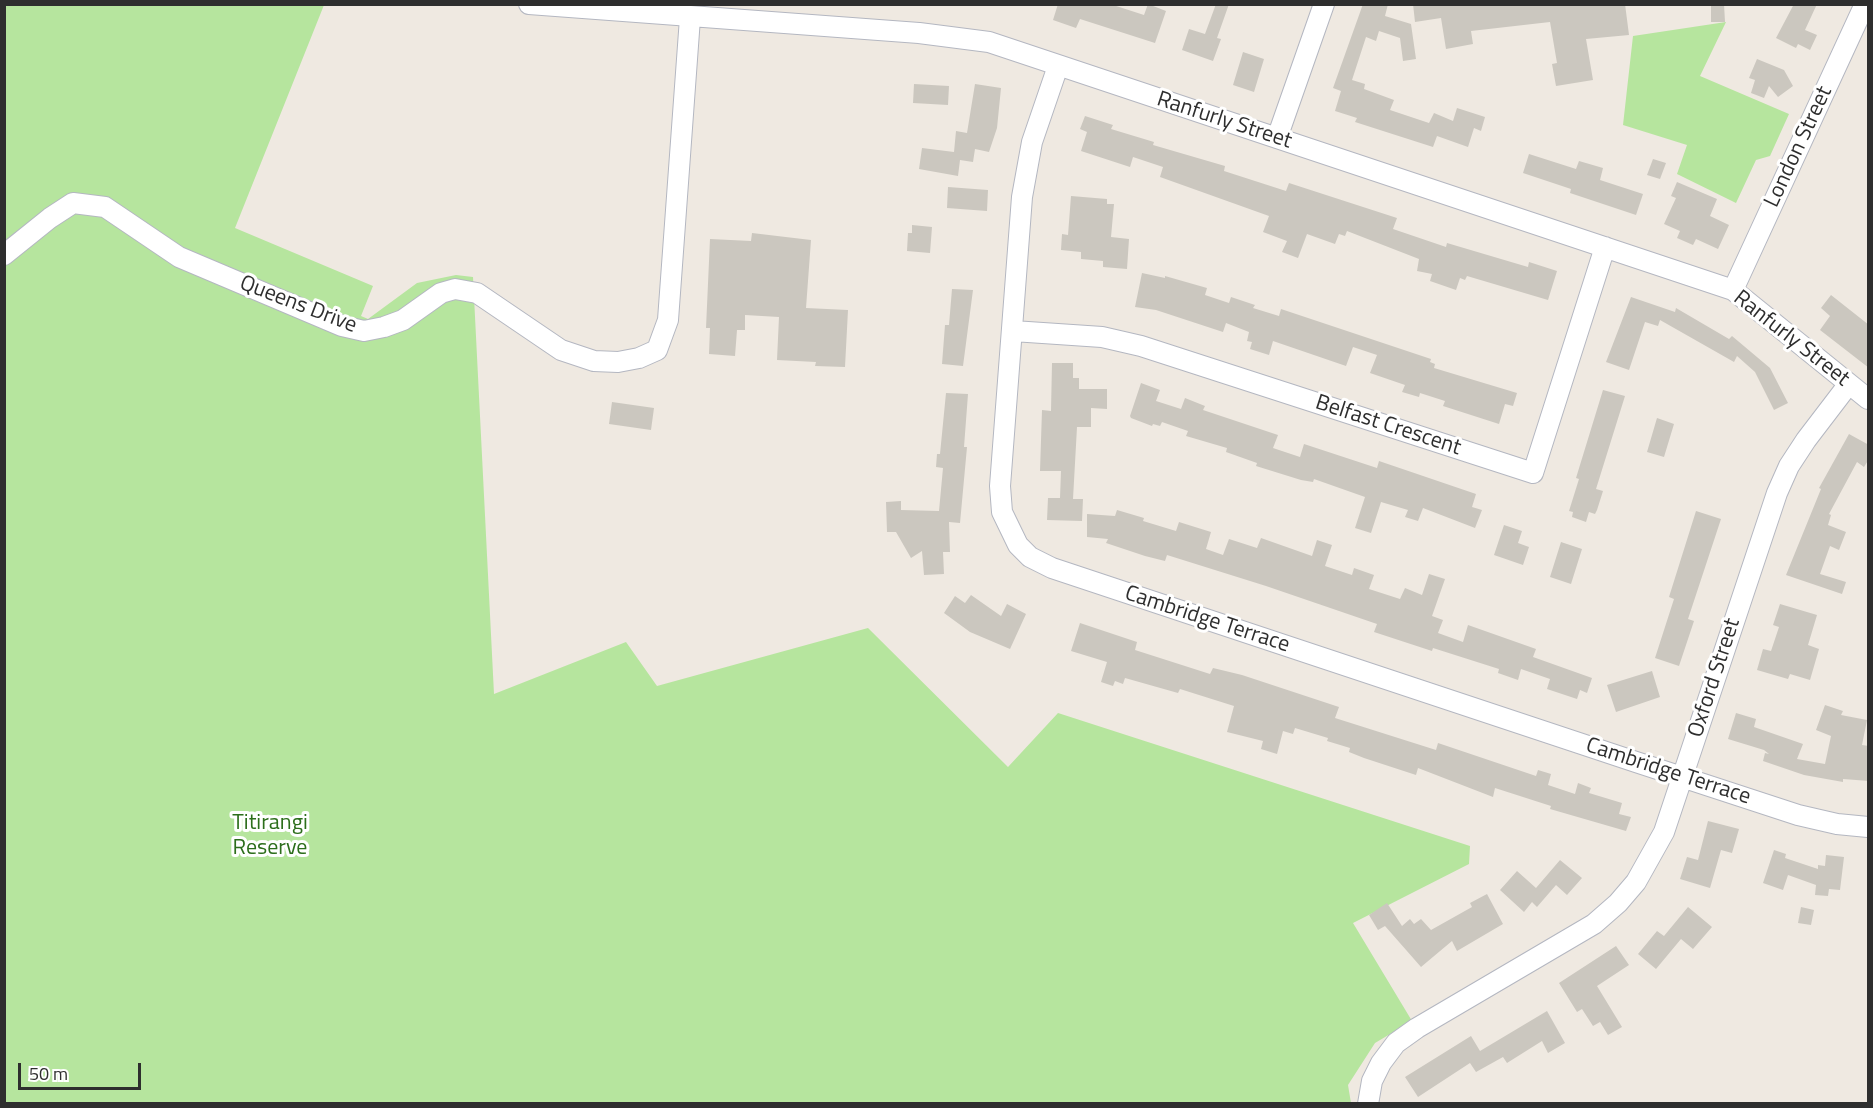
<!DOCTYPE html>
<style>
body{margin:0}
#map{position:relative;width:1873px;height:1108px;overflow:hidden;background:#efe9e1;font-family:"Titillium Web",sans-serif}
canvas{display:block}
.frame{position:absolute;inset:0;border:6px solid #2e2e2e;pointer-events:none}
.scale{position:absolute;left:18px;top:1063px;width:123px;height:27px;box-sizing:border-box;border:3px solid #2e2e2e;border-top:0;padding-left:8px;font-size:18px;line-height:21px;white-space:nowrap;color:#2e2e2e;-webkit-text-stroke:4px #fff;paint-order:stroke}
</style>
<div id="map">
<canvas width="1873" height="1108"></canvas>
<div class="frame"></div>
<div class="scale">50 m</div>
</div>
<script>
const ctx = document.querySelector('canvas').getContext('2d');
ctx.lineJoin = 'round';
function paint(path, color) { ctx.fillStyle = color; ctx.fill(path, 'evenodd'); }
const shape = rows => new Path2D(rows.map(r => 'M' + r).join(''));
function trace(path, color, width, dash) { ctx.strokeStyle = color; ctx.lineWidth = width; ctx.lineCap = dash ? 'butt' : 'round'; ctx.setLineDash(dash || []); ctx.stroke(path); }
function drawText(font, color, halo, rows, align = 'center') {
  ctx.font = font + ' "Titillium Web",sans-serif'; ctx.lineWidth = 6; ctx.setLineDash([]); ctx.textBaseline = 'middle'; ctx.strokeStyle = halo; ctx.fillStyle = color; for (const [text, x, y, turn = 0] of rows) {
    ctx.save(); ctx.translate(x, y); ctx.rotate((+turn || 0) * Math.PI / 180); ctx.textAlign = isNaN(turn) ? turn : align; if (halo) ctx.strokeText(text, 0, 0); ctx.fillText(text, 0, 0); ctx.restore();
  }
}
paint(shape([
 [5,5,324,5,235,228,373,286,361,316,368,319,417,283,456,275,473,277,494,694,626,642,657,686,868,628,1008,767,1058,713,1470,846,1469,864,1353,923,1412,1021,1375,1043,1348,1085,1351,1103,5,1104],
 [1726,22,1700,76,1789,114,1770,156,1756,160,1736,203,1677,174,1687,145,1623,125,1633,36]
]), '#b6e59e');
paint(shape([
 [1058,4,1110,4,1144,15,1148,4,1166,11,1155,43,1080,19,1076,28,1053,20],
 [1216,4,1229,4,1217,38,1221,39,1213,61,1182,50,1189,29,1205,34],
 [1363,4,1388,4,1385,16,1411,24,1416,59,1403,61,1400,38,1379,31,1376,41,1366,37,1352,80,1365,84,1364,89,1394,100,1390,110,1429,123,1434,113,1453,121,1457,108,1485,117,1481,131,1474,128,1468,147,1437,136,1433,147,1355,122,1357,118,1335,111,1341,91,1333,88],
 [1413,4,1625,4,1629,35,1586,39,1593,80,1556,86,1552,64,1557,63,1550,22,1471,31,1473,44,1446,49,1441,18,1415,22],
 [1711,4,1724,4,1725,22,1711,22],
 [1794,4,1817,4,1805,30,1817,35,1810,50,1798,44,1796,48,1776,38],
 [1243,52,1264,59,1254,92,1233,85],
 [1757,59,1784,70,1793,86,1778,97,1769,86,1764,98,1751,93,1755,80,1749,78],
 [914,84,949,86,948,105,913,103],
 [975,84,1001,88,997,128,989,152,975,149,973,162,960,160,958,176,919,169,922,148,954,152,956,131,967,133],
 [1085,116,1113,125,1111,129,1154,142,1153,145,1225,166,1224,171,1286,191,1289,183,1397,218,1393,229,1446,247,1447,243,1528,267,1529,262,1557,271,1548,300,1467,276,1465,280,1460,278,1456,290,1430,281,1432,274,1417,271,1419,259,1347,231,1345,236,1339,234,1335,244,1307,234,1298,258,1282,252,1287,241,1263,232,1269,216,1160,177,1163,167,1133,157,1130,167,1081,151,1087,132,1080,129],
 [1529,154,1576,169,1579,161,1603,168,1600,180,1643,194,1636,215,1570,193,1571,189,1523,173],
 [1653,159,1666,163,1660,179,1647,175],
 [1677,182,1717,199,1710,216,1729,225,1718,249,1696,239,1693,245,1677,238,1680,231,1664,224,1676,198,1671,196],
 [948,187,988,190,987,211,947,208],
 [1071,196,1107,199,1107,204,1114,204,1111,237,1129,239,1127,269,1103,267,1103,261,1081,259,1081,252,1061,250,1062,234,1068,235],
 [912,225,932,227,930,253,907,251,908,233,912,233],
 [752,233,811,240,806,308,848,310,845,367,815,366,816,362,777,360,779,317,745,315,745,330,737,330,735,356,709,354,710,328,706,328,710,239,751,241],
 [1142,273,1165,278,1165,276,1207,288,1205,295,1229,303,1231,297,1255,305,1253,308,1279,316,1281,309,1431,359,1430,362,1435,364,1434,368,1517,393,1513,406,1505,404,1499,424,1443,406,1445,401,1420,393,1419,397,1402,392,1405,385,1370,373,1377,355,1353,347,1346,366,1273,341,1269,355,1250,349,1252,342,1247,341,1249,332,1226,323,1223,332,1156,310,1135,307],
 [952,289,973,290,963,366,942,364,945,325,949,325],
 [1831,295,1869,325,1869,368,1820,330,1830,316,1821,308],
 [1631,297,1675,312,1676,308,1729,339,1732,336,1770,368,1788,403,1774,410,1755,372,1737,356,1734,362,1660,320,1658,326,1645,322,1629,370,1606,362],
 [1052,363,1073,363,1073,378,1079,378,1079,389,1107,389,1107,409,1091,408,1091,427,1077,427,1073,499,1083,499,1082,521,1047,520,1048,498,1060,498,1061,471,1040,471,1042,410,1051,411],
 [1141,383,1160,390,1156,401,1181,409,1185,398,1205,406,1203,410,1278,435,1273,448,1300,457,1304,444,1377,468,1379,461,1476,494,1472,507,1482,510,1475,528,1423,508,1418,521,1405,517,1408,510,1381,502,1371,533,1355,528,1365,497,1314,479,1313,482,1301,480,1256,466,1257,463,1226,452,1227,448,1186,436,1188,431,1162,422,1160,426,1153,424,1152,426,1131,418,1130,416],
 [1603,390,1625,396,1596,489,1603,491,1597,510,1595,514,1589,512,1586,522,1572,517,1573,512,1569,511,1579,479,1576,478],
 [946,393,968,394,964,447,967,447,960,523,949,522,950,552,943,552,944,574,924,575,922,551,911,558,896,532,887,532,886,502,901,501,901,510,939,511,943,468,936,467,937,454,940,454],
 [612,402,654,408,651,430,609,424],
 [1657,418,1674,424,1664,457,1647,452],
 [1849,434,1869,445,1869,459,1864,467,1857,462,1829,514,1831,515,1828,525,1846,532,1839,550,1830,546,1820,574,1846,582,1842,594,1786,575,1821,489,1819,488],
 [1117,510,1144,518,1143,521,1176,531,1179,522,1211,532,1206,549,1223,555,1229,539,1257,548,1261,538,1312,556,1317,540,1332,545,1325,566,1352,575,1354,568,1374,575,1369,589,1400,599,1405,588,1422,595,1429,574,1445,579,1432,616,1443,620,1438,633,1463,642,1468,625,1536,649,1533,657,1592,678,1587,693,1580,690,1577,699,1547,689,1550,679,1521,669,1518,680,1498,673,1499,669,1433,648,1432,651,1374,632,1377,624,1266,586,1167,555,1165,561,1145,556,1106,543,1108,539,1087,537,1087,514,1115,516],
 [1696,511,1721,519,1688,619,1694,621,1679,666,1655,658,1674,599,1669,597],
 [1504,525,1522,531,1518,543,1529,547,1523,565,1494,555],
 [1561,542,1582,549,1571,584,1550,577],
 [971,595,1001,616,1007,604,1026,614,1010,649,970,632,944,613,955,596,965,603],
 [1780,604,1817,615,1808,645,1819,649,1810,680,1790,674,1788,679,1757,670,1763,649,1771,651,1779,627,1773,625],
 [1080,623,1137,642,1135,650,1210,674,1213,668,1242,675,1339,707,1335,718,1436,750,1438,743,1536,776,1538,770,1551,774,1548,785,1575,794,1578,783,1591,788,1589,793,1622,803,1619,814,1631,817,1626,831,1550,809,1551,806,1495,788,1493,797,1418,768,1416,775,1364,758,1349,752,1350,748,1327,741,1328,738,1295,728,1293,734,1283,731,1277,754,1261,749,1263,741,1227,732,1234,706,1180,689,1178,693,1125,678,1123,684,1115,681,1113,686,1101,682,1107,662,1071,651],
 [1652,671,1660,697,1616,712,1607,685],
 [1825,705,1843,711,1841,715,1867,720,1862,745,1869,746,1869,781,1843,779,1843,782,1804,775,1763,761,1765,753,1769,754,1764,750,1728,739,1736,713,1756,719,1754,727,1803,744,1797,759,1825,764,1831,736,1816,730],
 [1708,821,1739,829,1732,853,1721,850,1710,888,1680,879,1687,857,1698,860],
 [1774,850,1786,854,1785,858,1818,869,1818,865,1825,866,1826,855,1844,857,1840,890,1829,889,1828,896,1815,895,1816,885,1788,875,1783,890,1763,883],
 [1560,860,1582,878,1567,895,1556,885,1537,907,1532,902,1524,912,1500,890,1517,871,1536,888],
 [1487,894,1503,924,1457,951,1452,941,1421,967,1385,926,1378,930,1369,915,1387,903,1402,926,1410,919,1414,924,1421,919,1431,930,1472,907,1470,903],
 [1688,907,1712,927,1693,949,1681,939,1656,969,1638,954,1657,931,1664,936],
 [1801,907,1814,910,1811,925,1798,923],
 [1616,946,1629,965,1597,986,1622,1027,1608,1035,1600,1022,1593,1026,1582,1009,1577,1012,1559,983],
 [1547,1011,1565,1043,1548,1053,1542,1041,1507,1063,1503,1057,1476,1072,1470,1063,1418,1097,1405,1077,1471,1036,1480,1051]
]), '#cbc7bf');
const minor = shape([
 [529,4,919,33,989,42,1733,290,1868,399],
 [1058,66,1032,142,1022,197,1000,486,1002,512,1018,545,1030,557,1052,568,1636,762,1798,815,1837,824,1868,827],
 [1277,138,1324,4],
 [4,255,50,218,73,203,105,207,179,257,342,326,364,331,384,327,403,320,441,293,455,289,477,293,561,350,594,361,618,362,639,358,657,350,668,320,690,18],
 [1733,290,1865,4],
 [1013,331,1102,337,1141,346,1533,473,1605,247],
 [1368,1104,1372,1081,1381,1063,1396,1043,1417,1028,1594,924,1618,903,1636,882,1664,832,1777,493,1789,466,1806,440,1848,385]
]);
trace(minor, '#b4b7c1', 22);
trace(minor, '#fff', 20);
drawText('22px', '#2e2e2e', '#fff', [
 ["Ranfurly Street",1224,121,18],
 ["London Street",1799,147,-65],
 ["Queens Drive",298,305,21],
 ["Ranfurly Street",1791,339,38],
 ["Belfast Crescent",1388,426,18],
 ["Cambridge Terrace",1207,620,18],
 ["Oxford Street",1715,678,-72],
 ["Cambridge Terrace",1668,772,18]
]);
drawText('22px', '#2c6e1b', '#fff', [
 ["Titirangi",270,824],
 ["Reserve",270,849]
]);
</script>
